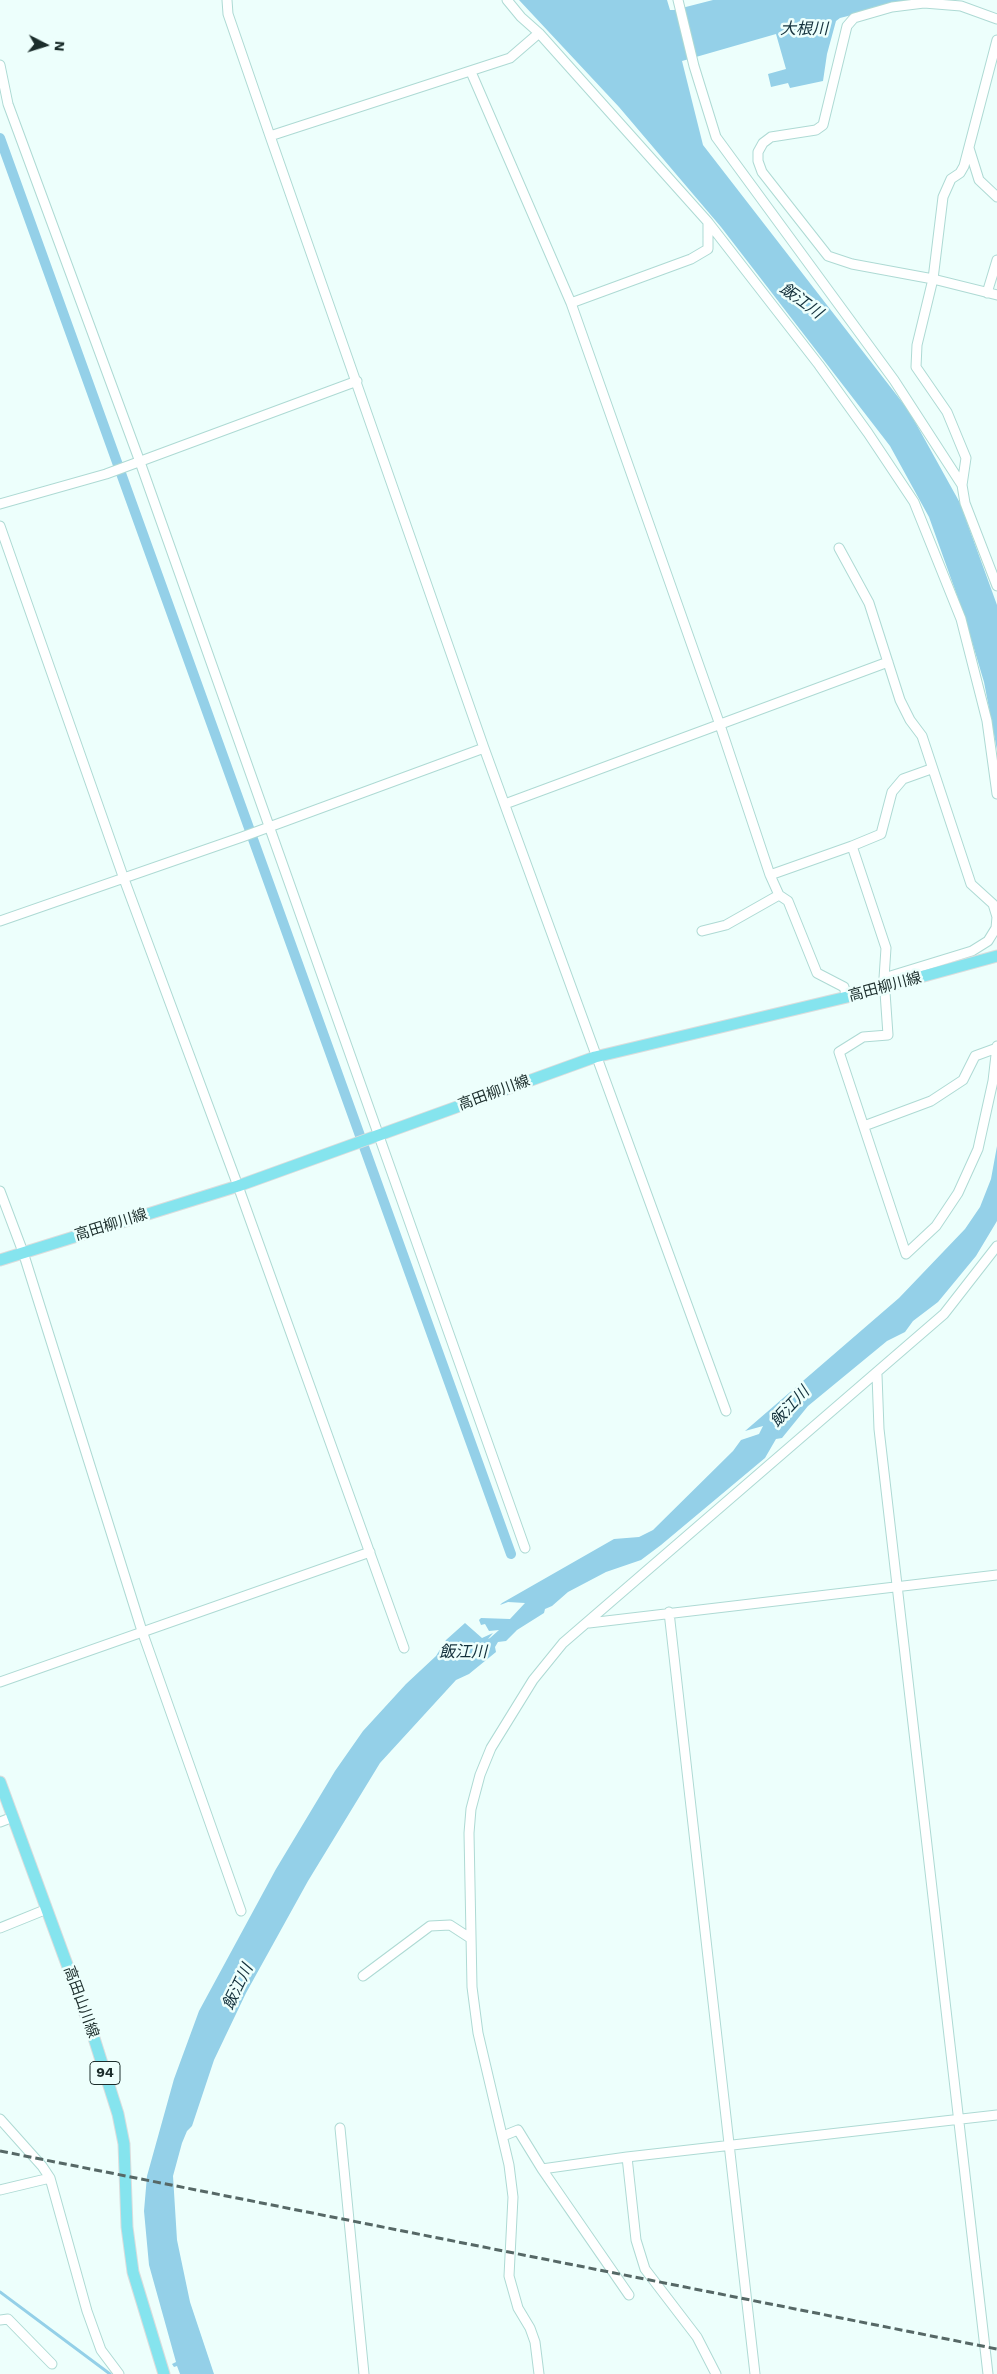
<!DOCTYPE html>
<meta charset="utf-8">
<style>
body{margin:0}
#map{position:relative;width:997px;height:2374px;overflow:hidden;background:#edfffc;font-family:"Work Sans",sans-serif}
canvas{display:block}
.north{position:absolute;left:20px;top:20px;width:50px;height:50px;-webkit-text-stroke:4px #edfffc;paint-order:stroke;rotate:95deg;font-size:14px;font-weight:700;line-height:20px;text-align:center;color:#1b2d2b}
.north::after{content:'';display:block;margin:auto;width:18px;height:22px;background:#1b2d2b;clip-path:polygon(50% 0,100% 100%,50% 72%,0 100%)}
</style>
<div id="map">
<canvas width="997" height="2374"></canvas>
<div class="north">N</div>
</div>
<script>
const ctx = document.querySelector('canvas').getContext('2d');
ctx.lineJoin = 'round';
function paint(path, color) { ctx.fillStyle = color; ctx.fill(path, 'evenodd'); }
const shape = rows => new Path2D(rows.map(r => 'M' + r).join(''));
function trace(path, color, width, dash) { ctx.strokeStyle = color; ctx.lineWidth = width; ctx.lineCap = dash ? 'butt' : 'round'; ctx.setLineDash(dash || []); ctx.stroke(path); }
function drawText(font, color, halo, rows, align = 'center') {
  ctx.font = font + ' "Work Sans","Noto Sans JP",sans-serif'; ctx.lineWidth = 5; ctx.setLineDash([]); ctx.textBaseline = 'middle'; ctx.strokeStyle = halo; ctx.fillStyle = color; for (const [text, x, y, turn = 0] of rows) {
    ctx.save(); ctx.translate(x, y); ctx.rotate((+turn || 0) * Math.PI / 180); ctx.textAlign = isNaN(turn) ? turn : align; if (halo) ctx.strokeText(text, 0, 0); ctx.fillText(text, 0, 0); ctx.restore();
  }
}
paint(shape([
 [519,0,667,0,670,10,674,10,713,0,903,0,903,5,899,3,840,18,836,21,827,54,823,81,790,88,788,83,771,87,768,74,786,69,776,34,682,61,703,145,909,411,960,503,997,605,997,750,984,682,964,615,929,517,890,446,721,227,619,107],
 [997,1146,997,1221,976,1256,938,1302,913,1321,905,1332,887,1341,808,1406,782,1438,776,1439,765,1458,661,1545,641,1560,606,1572,568,1592,552,1606,545,1609,544,1613,517,1630,506,1641,498,1642,495,1647,496,1652,469,1674,456,1680,380,1763,308,1881,246,1993,214,2060,192,2126,187,2131,182,2143,173,2176,177,2240,190,2302,214,2374,180,2374,177,2366,174,2367,172,2364,176,2362,149,2265,144,2211,147,2176,174,2079,199,2011,276,1869,335,1771,363,1731,406,1684,436,1656,446,1640,465,1623,482,1638,493,1633,488,1639,490,1638,499,1630,489,1631,485,1624,481,1625,479,1620,481,1618,510,1619,525,1603,508,1602,500,1605,502,1603,614,1539,639,1537,653,1530,733,1451,741,1440,759,1434,763,1426,745,1431,899,1298,965,1229,980,1207,991,1179]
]), '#94d0e8');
trace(shape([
 [0,2292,110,2374]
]), '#94d0e8', 3);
trace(shape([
 [0,138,511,1554]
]), '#94d0e8', 10);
const minor = shape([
 [227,0,228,14,270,136,484,748,726,1411],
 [507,0,521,17,539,33,708,222,819,365,868,433,914,502,961,619,987,721,997,794],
 [678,0,694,66,716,137,894,380,962,485],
 [997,19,961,6,924,3,892,7,854,18,847,26,823,125,816,130,771,137,763,143,758,152,758,161,762,172,828,256,852,264,933,279,997,295],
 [997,40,964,166,960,173,951,179,943,197,933,279,917,345,916,367,947,412,966,458,962,485,965,503,997,586],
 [0,65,8,104,140,462,525,1548],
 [471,72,571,303,720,725,770,875,852,846,886,948,884,978,888,1035,863,1037,839,1052,906,1254,936,1226,958,1193,978,1149,993,1081,997,1046],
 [270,136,510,58,539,33],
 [969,148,979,180,997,197],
 [987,293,997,260],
 [571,303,691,259,708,249,708,222],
 [0,504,106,474,357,381],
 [0,526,124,879,238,1186,404,1648],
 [839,548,869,603,900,700,910,720,922,736,971,884,993,904,997,917,996,928,988,941,972,951,884,978],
 [505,804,888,662],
 [852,846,881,834,892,792,903,779,931,769],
 [770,875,779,895,788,901,817,973,844,987,847,997],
 [0,921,242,837,484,748],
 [702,931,726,925,779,895],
 [864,1126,931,1101,963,1080,975,1056,997,1048],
 [0,1191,23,1252,142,1631,241,1911],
 [877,1375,879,1429,988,2374],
 [669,1612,755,2374],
 [589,1623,997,1575],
 [0,1682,370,1552],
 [0,1822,13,1817],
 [0,1928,47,1909],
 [363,1976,430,1926,450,1925,470,1938],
 [0,2119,42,2166,50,2178,87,2311,101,2350,119,2374],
 [340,2128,364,2374],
 [503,2136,518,2130,542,2169,627,2157,997,2115],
 [627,2157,636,2240,645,2269,697,2337,716,2374],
 [542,2169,629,2295],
 [0,2190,50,2178],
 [0,2320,8,2319,52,2364],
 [539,2374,535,2342,530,2328,518,2308,509,2276,513,2197,509,2165,478,2033,472,1987,469,1833,471,1809,480,1775,491,1748,533,1680,563,1643,944,1314,997,1246]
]);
const major = shape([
 [0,1260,238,1186,595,1057,847,997,997,956],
 [0,1782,94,2038,118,2114,124,2144,127,2227,133,2272,164,2374]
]);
trace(minor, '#aedad4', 11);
trace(major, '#dbdddd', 13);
trace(minor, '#fff', 9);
trace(major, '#85e4ee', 11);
trace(shape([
 [0,2151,997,2349]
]), '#566866', 3, [8, 4]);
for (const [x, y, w] of [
 [105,2073,30]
]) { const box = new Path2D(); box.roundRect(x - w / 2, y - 11.5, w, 23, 4); ctx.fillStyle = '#edfffc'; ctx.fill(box); trace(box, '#1b2d2b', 1); }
drawText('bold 14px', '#1b2d2b', null, [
 ["94",105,2073]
]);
drawText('15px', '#1b2d2b', '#edfffc', [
 ["高田柳川線",885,987,-15],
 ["高田柳川線",494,1093,-20],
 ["高田柳川線",111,1225,-17],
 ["高田山川線",81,2002,70]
]);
drawText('italic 16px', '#13303b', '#edfffc', [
 ["大根川",804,29],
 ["飯江川",801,301,36],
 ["飯江川",790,1407,-47],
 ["飯江川",463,1652],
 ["飯江川",238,1987,-64]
]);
</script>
